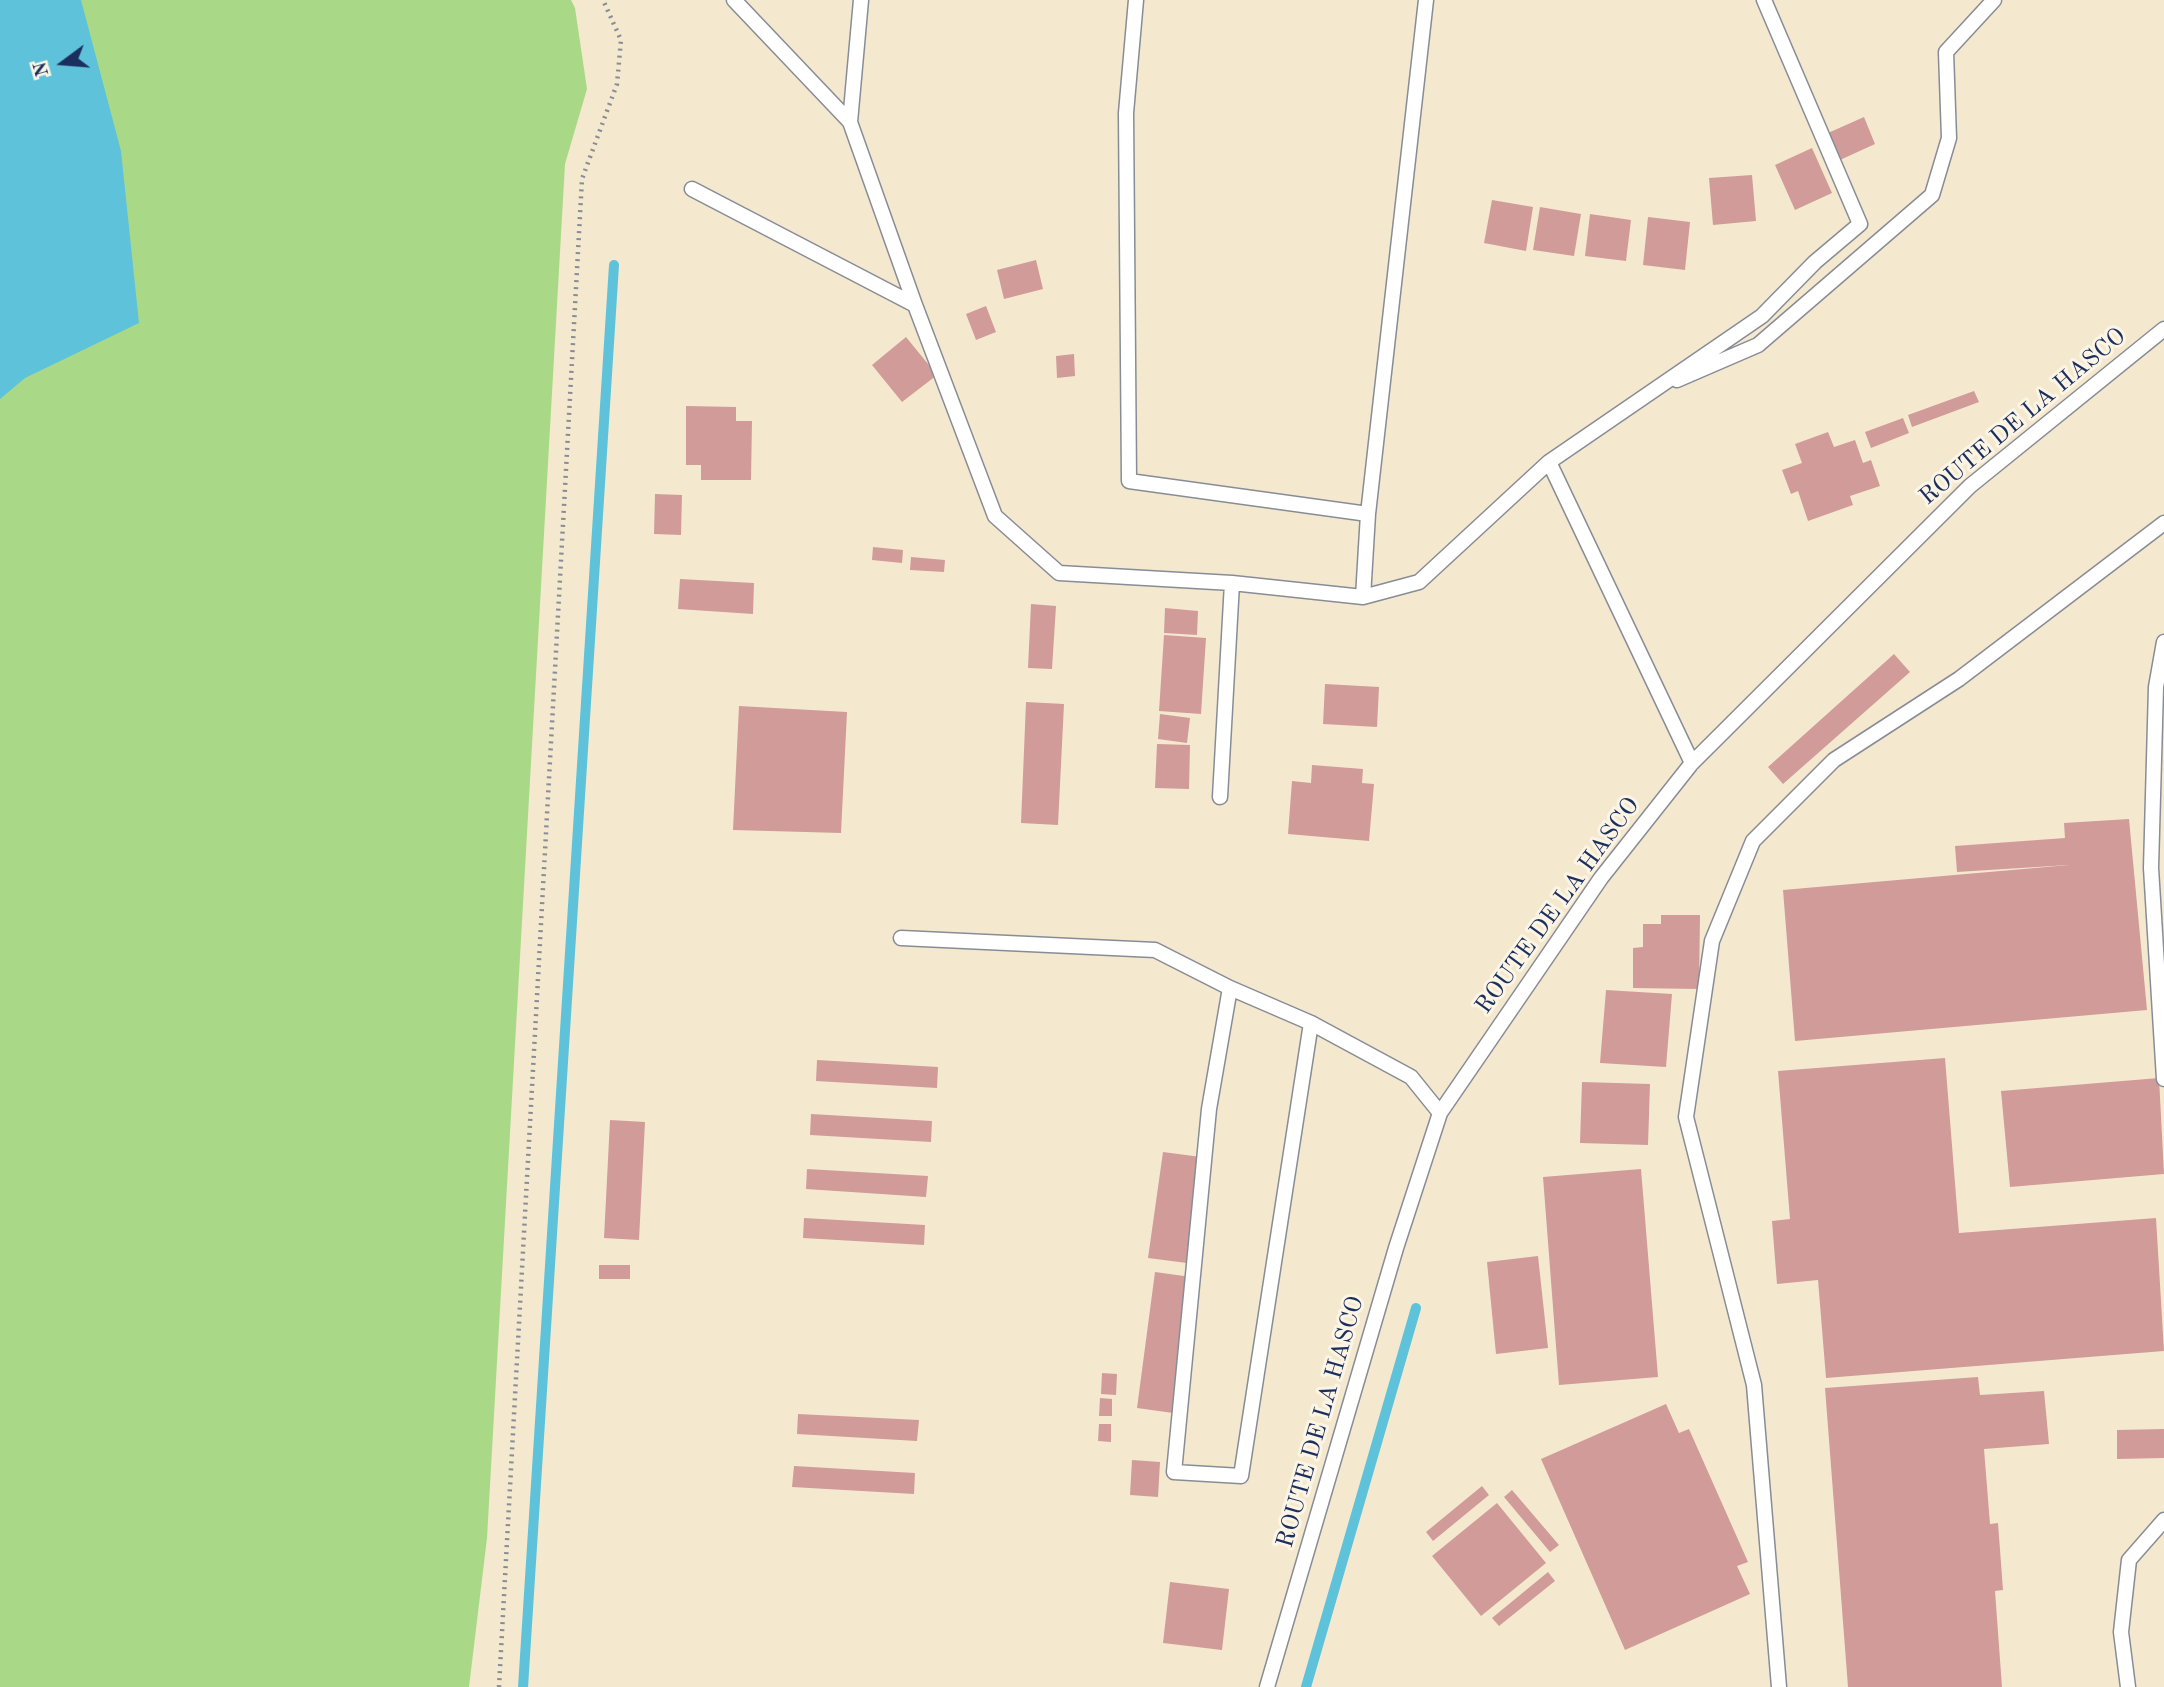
<!DOCTYPE html>
<style>
body{margin:0}
#map{position:relative;width:2164px;height:1687px;overflow:hidden;background:#f4e9ce;font-family:"Old Standard TT",serif}
canvas{display:block}
.north{position:absolute;left:28px;top:28px;width:70px;height:70px;-webkit-text-stroke:5px #fcf5e5;paint-order:stroke;rotate:254deg;font-size:19px;font-weight:700;line-height:28px;text-align:center;color:#1b2f5e}
.north::after{content:'';display:block;margin:auto;width:24px;height:32px;background:#1b2f5e;clip-path:polygon(50% 0,100% 100%,50% 72%,0 100%)}
</style>
<div id="map">
<canvas width="2164" height="1687"></canvas>
<div class="north">N</div>
</div>
<script>
const ctx = document.querySelector('canvas').getContext('2d');
ctx.lineJoin = 'round';
function paint(path, color) { ctx.fillStyle = color; ctx.fill(path, 'evenodd'); }
const shape = rows => new Path2D(rows.map(r => 'M' + r).join(''));
function trace(path, color, width, dash) { ctx.strokeStyle = color; ctx.lineWidth = width; ctx.lineCap = dash ? 'butt' : 'round'; ctx.setLineDash(dash || []); ctx.stroke(path); }
function drawText(font, color, halo, rows, align = 'center') {
  ctx.font = font + ' "Old Standard TT",serif'; ctx.lineWidth = 6; ctx.setLineDash([]); ctx.textBaseline = 'middle'; ctx.strokeStyle = halo; ctx.fillStyle = color; for (const [text, x, y, turn = 0] of rows) {
    ctx.save(); ctx.translate(x, y); ctx.rotate((+turn || 0) * Math.PI / 180); ctx.textAlign = isNaN(turn) ? turn : align; if (halo) ctx.strokeText(text, 0, 0); ctx.fillText(text, 0, 0); ctx.restore();
  }
}
paint(shape([
 [0,0,571,0,575,8,587,89,565,164,487,1538,469,1687,0,1687]
]), '#a9d987');
paint(shape([
 [0,0,81,0,121,151,139,323,25,378,0,399]
]), '#5dc2da');
trace(shape([
 [523,1687,614,265],
 [1306,1687,1416,1308]
]), '#5dc2da', 10);
paint(shape([
 [1864,117,1875,144,1840,160,1828,133],
 [1812,148,1832,193,1795,210,1775,165],
 [1752,175,1756,221,1713,225,1709,178],
 [1492,200,1533,207,1526,251,1484,243],
 [1540,207,1581,214,1574,256,1533,250],
 [1590,214,1631,220,1626,261,1585,256],
 [1648,217,1690,222,1685,270,1643,265],
 [1036,260,1043,289,1004,299,997,270],
 [986,306,996,332,976,340,966,314],
 [906,337,937,375,902,402,872,365],
 [1074,354,1075,376,1057,378,1056,356],
 [1974,391,1979,402,1912,427,1908,415],
 [686,406,736,407,736,421,752,421,751,480,701,480,701,465,686,465],
 [1903,418,1909,433,1871,448,1865,432],
 [1828,432,1834,447,1855,440,1863,463,1871,460,1880,486,1850,496,1853,505,1808,521,1798,491,1791,494,1782,470,1802,463,1795,444],
 [655,494,682,495,681,535,654,534],
 [873,547,903,550,902,563,872,560],
 [911,557,945,560,944,572,910,570],
 [680,579,754,583,753,614,678,609],
 [1031,604,1056,606,1052,669,1028,668],
 [1165,608,1198,611,1197,635,1164,633],
 [1164,635,1206,638,1201,714,1159,711],
 [1894,654,1910,672,1783,784,1768,767],
 [1325,684,1379,687,1377,727,1323,724],
 [1026,702,1064,704,1058,825,1021,823],
 [739,706,847,712,841,833,733,830],
 [1160,714,1190,718,1187,743,1158,739],
 [1157,744,1190,745,1189,789,1155,788],
 [1312,765,1363,769,1362,783,1374,784,1369,841,1288,834,1292,781,1311,783],
 [2129,819,2147,1010,1795,1041,1783,890,2069,865,1957,872,1955,846,2065,838,2064,823],
 [1661,915,1700,915,1699,989,1633,988,1633,948,1643,947,1643,924,1661,924],
 [1606,990,1672,994,1666,1067,1600,1063],
 [1945,1058,1959,1233,2156,1218,2164,1351,1826,1378,1818,1280,1777,1284,1772,1221,1790,1219,1778,1071],
 [817,1060,938,1067,937,1088,816,1081],
 [2159,1078,2164,1174,2010,1187,2001,1091],
 [1582,1082,1650,1084,1648,1145,1580,1143],
 [811,1114,932,1121,931,1142,810,1135],
 [610,1120,645,1122,639,1240,604,1238],
 [1163,1152,1201,1157,1187,1263,1148,1258],
 [807,1169,928,1176,926,1197,806,1189],
 [1641,1169,1658,1377,1559,1385,1543,1177],
 [804,1218,925,1225,924,1245,803,1238],
 [1538,1256,1548,1348,1496,1354,1487,1262],
 [599,1265,630,1265,630,1279,599,1279],
 [1155,1272,1191,1277,1173,1413,1137,1408],
 [1102,1373,1117,1374,1116,1395,1101,1394],
 [1978,1377,1980,1395,2044,1391,2049,1444,1984,1449,1990,1524,1998,1523,2003,1590,1995,1591,2002,1687,1848,1687,1825,1388],
 [1100,1398,1112,1399,1112,1416,1099,1416],
 [1666,1404,1679,1433,1689,1429,1748,1562,1737,1566,1750,1594,1625,1650,1541,1459],
 [798,1414,919,1420,917,1441,797,1434],
 [1099,1424,1111,1424,1111,1442,1098,1441],
 [2164,1429,2164,1458,2117,1459,2117,1430],
 [1132,1460,1160,1462,1158,1497,1130,1495],
 [794,1466,915,1473,914,1494,792,1487],
 [1482,1486,1489,1495,1433,1541,1426,1532],
 [1512,1490,1559,1545,1550,1552,1504,1497],
 [1497,1503,1546,1563,1481,1616,1432,1556],
 [1548,1572,1555,1581,1499,1626,1492,1618],
 [1170,1582,1229,1589,1222,1650,1163,1643]
]), '#d19b9a');
const lane = shape([
 [734,0,850,122],
 [861,0,850,122,915,305],
 [1136,0,1126,113,1129,481,1368,514],
 [692,189,915,305,995,516,1059,573,1232,583,1363,597,1419,582,1549,462,1692,763],
 [1677,380,1758,345,1932,195,1949,138,1946,52,1994,0],
 [1549,462,1762,316,1815,262,1860,224,1764,0],
 [1363,597,1368,514,1426,0],
 [2164,642,2156,687,2151,868,2164,1079],
 [1220,797,1232,583],
 [901,938,1155,950,1230,988,1311,1023,1411,1077,1440,1113],
 [1230,988,1209,1109,1174,1472,1241,1476,1311,1023],
 [1267,1687,1396,1248,1440,1113,1601,878,1692,763,1970,486,2164,329],
 [1779,1687,1754,1385,1686,1117,1712,941,1753,841,1834,760,1959,679,2164,523],
 [2128,1687,2121,1632,2129,1560,2164,1520]
]);
trace(lane, '#888c96', 17);
trace(shape([
 [499,1687,582,179,617,84,621,40,603,0]
]), '#888c96', 4.5, [2, 5]);
trace(lane, '#fff', 14);
drawText('24px', '#1b2f5e', '#fcf5e5', [
 ["ROUTE DE LA HASCO",2023,417,-40],
 ["ROUTE DE LA HASCO",1558,906,-54],
 ["ROUTE DE LA HASCO",1321,1422,-74]
]);
</script>
